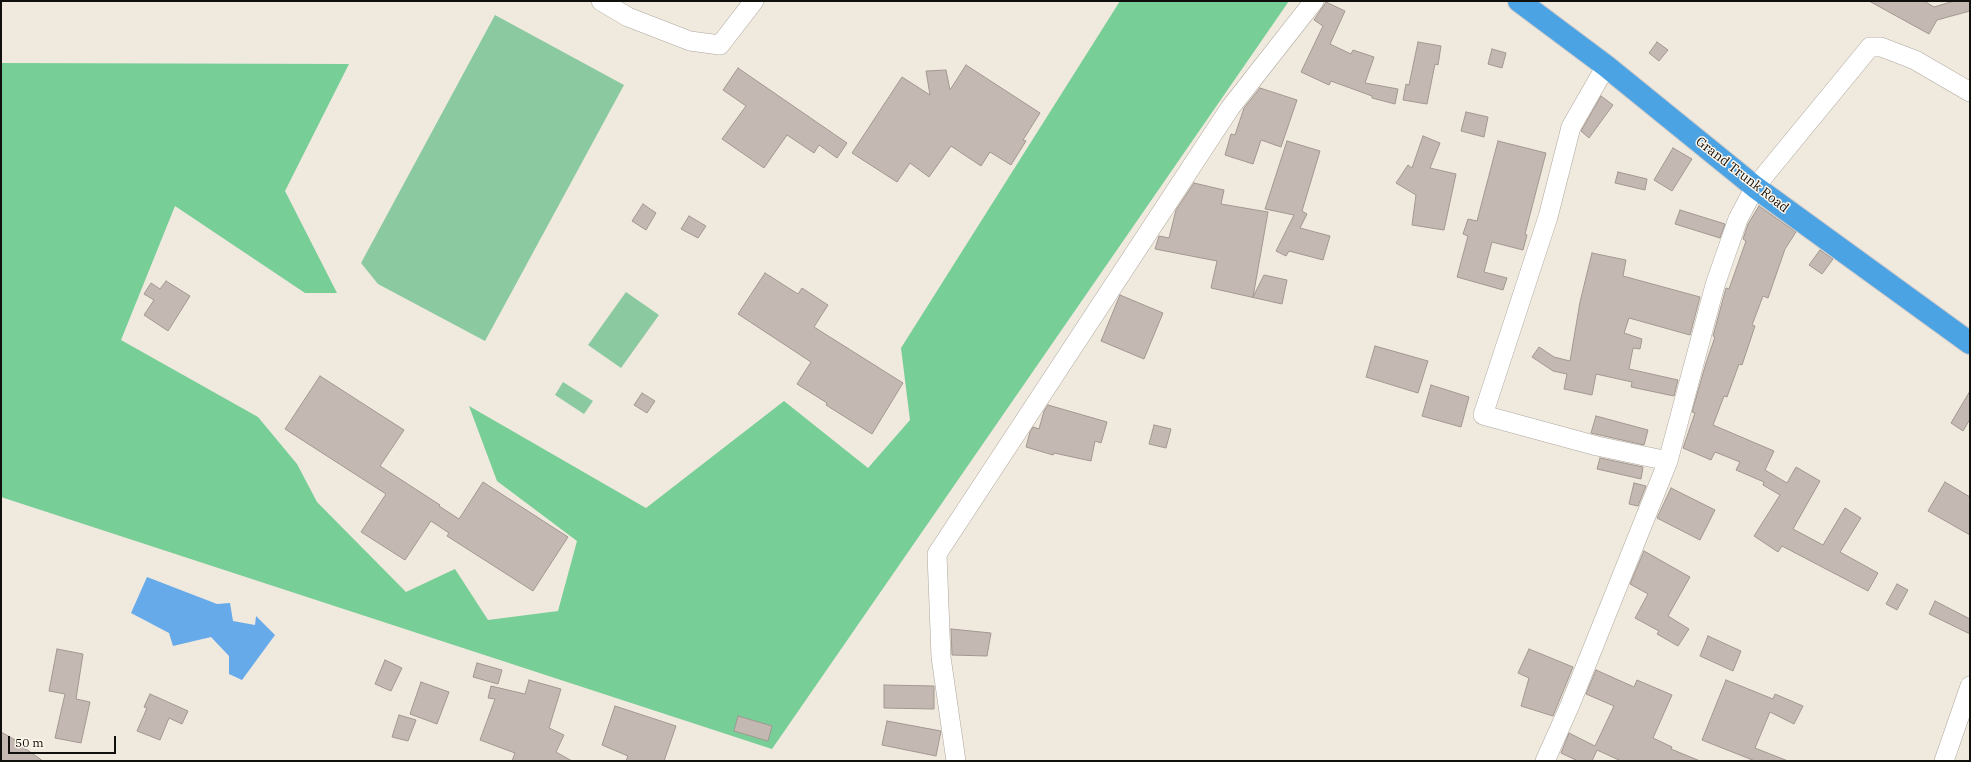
<!DOCTYPE html>
<style>
body{margin:0}
#map{position:relative;width:1971px;height:762px;overflow:hidden;background:#f0e9de;font-family:"IBM Plex Serif",serif}
canvas{display:block}
.frame{position:absolute;inset:0;border:2px solid #12100c;pointer-events:none}
.scale{position:absolute;left:8px;top:736px;width:108px;height:18px;box-sizing:border-box;border:2px solid #12100c;border-top:0;padding-left:5px;font-size:12px;line-height:14px;white-space:nowrap;color:#12100c;-webkit-text-stroke:3px #fdf6eb;paint-order:stroke}
</style>
<div id="map">
<canvas width="1971" height="762"></canvas>
<div class="frame"></div>
<div class="scale">50 m</div>
</div>
<script>
const ctx = document.querySelector('canvas').getContext('2d');
ctx.lineJoin = 'round';
function paint(path, color) { ctx.fillStyle = color; ctx.fill(path, 'evenodd'); }
const shape = rows => new Path2D(rows.map(r => 'M' + r).join(''));
function trace(path, color, width, dash) { ctx.strokeStyle = color; ctx.lineWidth = width; ctx.lineCap = dash ? 'butt' : 'round'; ctx.setLineDash(dash || []); ctx.stroke(path); }
function drawText(font, color, halo, rows, align = 'center') {
  ctx.font = font + ' "IBM Plex Serif",serif'; ctx.lineWidth = 3; ctx.setLineDash([]); ctx.textBaseline = 'middle'; ctx.strokeStyle = halo; ctx.fillStyle = color; for (const [text, x, y, turn = 0] of rows) {
    ctx.save(); ctx.translate(x, y); ctx.rotate((+turn || 0) * Math.PI / 180); ctx.textAlign = isNaN(turn) ? turn : align; if (halo) ctx.strokeText(text, 0, 0); ctx.fillText(text, 0, 0); ctx.restore();
  }
}
paint(shape([
 [495,15,624,85,485,341,378,284,361,263],
 [626,292,659,315,621,368,588,345],
 [563,382,593,401,584,414,555,395]
]), '#8bcaa0');
paint(shape([
 [1120,1,1289,1,772,749,1,497,1,63,349,64,285,191,337,293,305,293,175,206,121,340,258,417,297,464,317,502,406,592,455,569,488,620,558,611,577,541,497,481,469,406,646,508,784,401,868,468,910,420,901,348]
]), '#78ce97');
paint(shape([
 [147,577,217,604,230,603,233,621,255,625,256,616,275,635,242,680,229,674,229,656,211,637,173,646,169,633,131,613]
]), '#67aaea');
const building = shape([
 [1869,1,1924,1,1934,7,1954,1,1970,1,1970,11,1937,20,1929,34,1869,1],
 [1326,2,1345,11,1330,44,1351,54,1353,50,1374,57,1365,83,1398,89,1395,104,1372,98,1372,96,1331,81,1329,85,1301,72,1323,26,1314,20,1326,2],
 [1418,42,1441,46,1438,65,1435,64,1427,104,1403,100,1406,84,1409,85,1418,42],
 [1657,42,1668,50,1659,61,1649,53,1657,42],
 [1492,49,1506,53,1502,68,1488,64,1492,49],
 [966,65,1040,113,1023,140,1026,141,1011,165,990,152,981,166,951,146,929,177,910,163,897,182,852,153,902,77,930,95,926,71,946,70,950,90,966,65],
 [738,68,847,143,837,158,819,145,814,153,787,135,764,168,722,139,746,106,723,90,738,68],
 [1260,88,1297,100,1281,147,1261,140,1253,164,1225,155,1231,134,1235,135,1244,108,1260,88],
 [1601,96,1613,105,1589,138,1581,131,1601,96],
 [1466,112,1488,117,1484,137,1461,131,1466,112],
 [1423,136,1440,143,1430,168,1456,174,1444,230,1412,225,1416,195,1396,183,1408,165,1412,168,1423,136],
 [1287,141,1320,151,1302,211,1307,214,1300,228,1330,236,1323,260,1289,251,1286,256,1276,251,1294,215,1265,209,1287,141],
 [1498,141,1546,153,1525,234,1527,235,1523,250,1492,242,1484,272,1507,278,1503,290,1457,277,1468,236,1463,234,1468,219,1477,221,1498,141],
 [1673,148,1692,159,1672,191,1654,180,1673,148],
 [1618,172,1647,179,1645,190,1615,183,1618,172],
 [1194,183,1224,190,1221,204,1268,212,1253,297,1264,275,1287,280,1282,304,1211,288,1217,261,1155,249,1159,236,1169,238,1176,210,1194,183],
 [643,204,656,213,646,230,632,221,643,204],
 [1759,206,1796,232,1785,249,1768,298,1763,296,1752,325,1755,326,1742,365,1739,364,1727,397,1724,396,1713,425,1774,451,1765,470,1787,483,1796,467,1820,481,1793,529,1823,545,1845,508,1861,518,1840,552,1878,573,1868,591,1782,546,1778,552,1754,536,1780,495,1763,485,1764,482,1736,470,1740,462,1715,452,1711,460,1683,448,1695,413,1692,412,1706,363,1715,337,1713,336,1726,288,1729,289,1746,241,1743,239,1748,224,1759,206],
 [1680,210,1725,224,1720,238,1675,224,1680,210],
 [689,216,706,226,698,238,681,229,689,216],
 [1820,250,1833,259,1822,274,1809,265,1820,250],
 [1592,253,1626,260,1623,276,1700,297,1690,335,1629,318,1624,333,1642,339,1640,349,1633,348,1629,369,1678,380,1674,396,1631,387,1632,382,1596,374,1592,395,1564,389,1567,374,1553,371,1532,357,1539,347,1554,357,1570,361,1580,302,1592,253],
 [765,273,798,294,802,288,828,305,814,327,903,383,872,434,826,405,827,403,797,384,811,362,738,314,765,273],
 [166,281,190,296,168,331,144,315,154,300,144,294,151,283,160,289,166,281],
 [1120,295,1163,313,1144,359,1101,341,1120,295],
 [1375,346,1428,361,1418,393,1366,377,1375,346],
 [320,376,404,430,380,466,440,505,439,506,459,519,483,482,568,537,533,591,447,536,449,533,431,521,405,560,361,532,386,494,285,429,320,376],
 [1431,385,1469,397,1461,427,1422,416,1431,385],
 [1970,391,1970,419,1963,431,1951,423,1970,391],
 [642,393,655,401,647,413,634,405,642,393],
 [1048,405,1107,422,1101,443,1095,441,1091,461,1054,453,1053,455,1026,447,1030,432,1033,427,1039,429,1044,411,1048,405],
 [1596,416,1648,430,1644,445,1591,433,1596,416],
 [1154,425,1171,429,1166,448,1149,444,1154,425],
 [1600,458,1643,467,1641,479,1597,469,1600,458],
 [1945,482,1970,497,1970,535,1928,511,1945,482],
 [1634,483,1646,486,1638,506,1629,504,1634,483],
 [1671,488,1715,510,1700,540,1657,518,1671,488],
 [1644,551,1690,577,1668,616,1689,629,1678,646,1657,634,1659,631,1635,618,1648,594,1630,584,1644,551],
 [1897,584,1908,590,1897,610,1886,604,1897,584],
 [1935,601,1970,619,1970,634,1929,614,1935,601],
 [951,629,991,633,987,656,952,655,951,629],
 [1708,636,1741,651,1733,671,1700,656,1708,636],
 [57,649,83,654,76,699,90,702,81,743,55,738,65,694,49,691,57,649],
 [1529,649,1573,667,1553,716,1521,706,1529,678,1518,673,1529,649],
 [385,660,402,668,391,691,375,684,385,660],
 [477,663,502,670,498,684,473,677,477,663],
 [1596,670,1634,687,1637,680,1672,695,1653,738,1672,747,1671,749,1700,761,1621,761,1597,750,1592,761,1578,761,1561,753,1569,733,1595,746,1614,706,1586,694,1596,670],
 [529,680,561,689,549,728,564,735,556,752,572,761,512,761,515,753,480,740,495,699,488,698,491,686,525,694,529,680],
 [1726,680,1773,699,1775,694,1803,706,1794,724,1770,712,1755,748,1788,761,1755,761,1702,740,1726,680],
 [421,682,449,692,437,724,410,714,421,682],
 [884,685,934,686,934,709,884,708,884,685],
 [150,694,188,711,182,724,169,718,160,740,137,731,147,708,144,707,150,694],
 [615,706,676,726,664,761,626,761,628,756,602,745,615,706],
 [399,715,416,720,408,741,392,737,399,715],
 [738,716,772,726,768,741,734,731,738,716],
 [887,721,941,731,936,756,882,745,887,721],
 [1,732,17,741,16,742,43,761,1,761,1,732]
]);
paint(building, '#c4b9b2');
trace(building, '#a29891', 1);
const minor = shape([
 [601,1,628,17,690,41,720,45,754,1],
 [1606,66,1571,127,1548,217,1483,415,1597,446,1668,461],
 [956,761,941,657,937,554,1230,108,1314,1],
 [1545,761,1570,705,1668,461,1715,285,1738,219,1755,187,1870,47,1881,47,1915,60,1970,92],
 [1944,761,1970,686]
]);
const highway = shape([
 [1519,1,1606,66,1755,187,1970,343]
]);
trace(minor, '#aea79e', 20);
trace(highway, '#cbcaca', 24);
trace(minor, '#fff', 19);
trace(highway, '#4ca3e4', 22);
drawText('13px', '#12100c', '#fdf6eb', [
 ["Grand Trunk Road",1742,175,38]
]);
</script>
